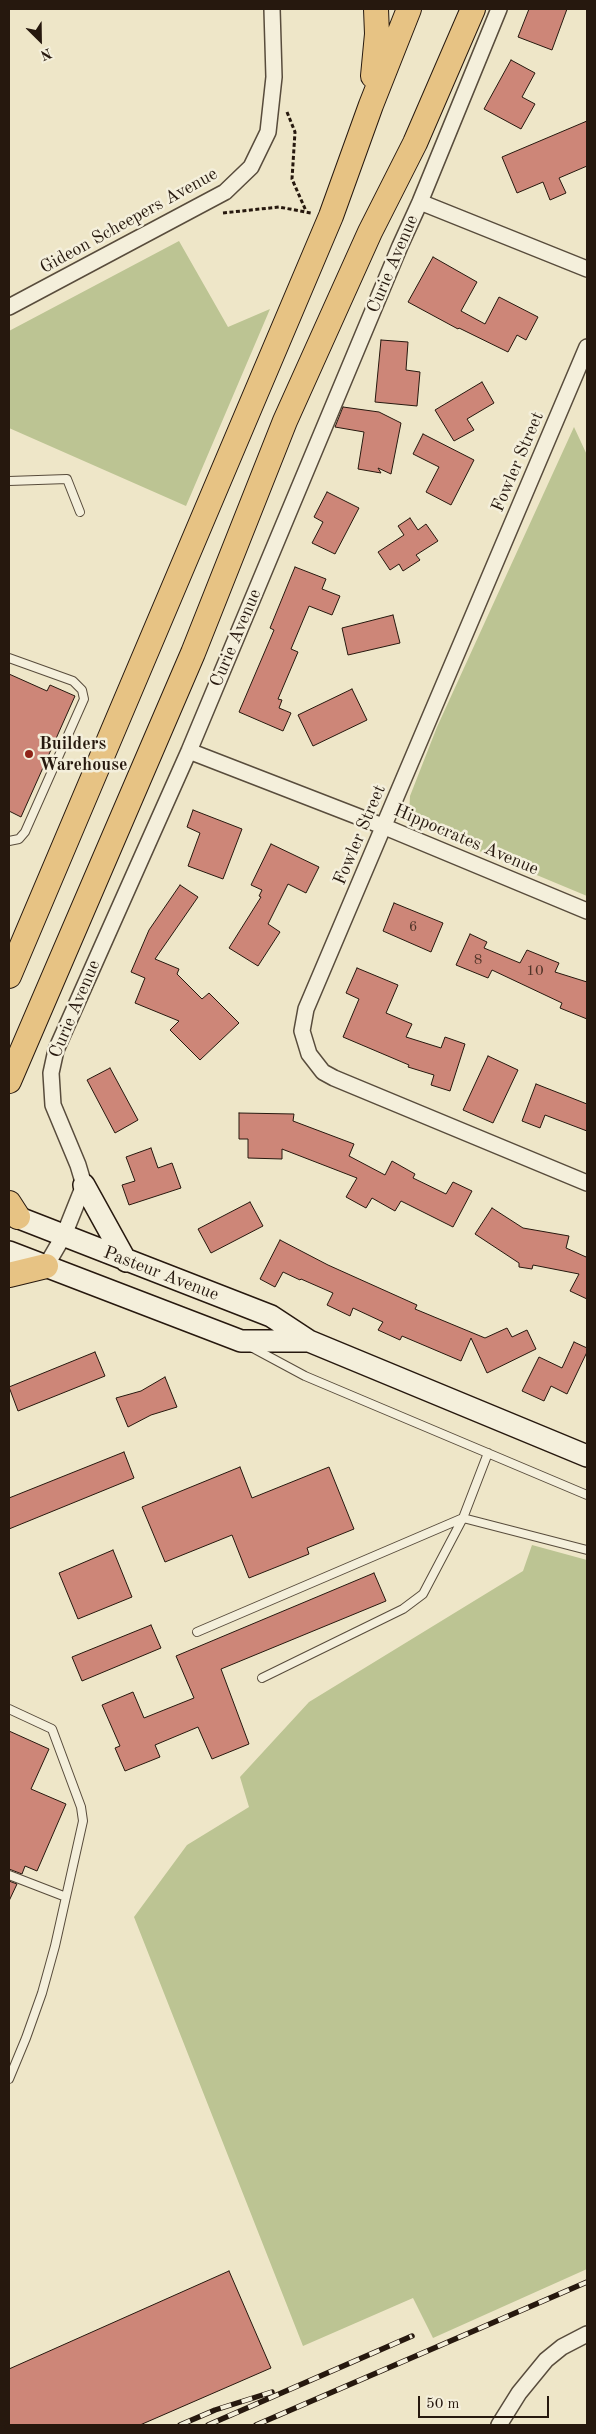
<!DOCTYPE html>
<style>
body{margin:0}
#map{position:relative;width:596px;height:2434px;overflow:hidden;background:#eee6c8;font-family:"Old Standard TT",serif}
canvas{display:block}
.frame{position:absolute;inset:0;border:10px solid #26180e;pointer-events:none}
.north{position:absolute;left:15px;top:15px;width:50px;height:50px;-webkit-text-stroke:4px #f4efdb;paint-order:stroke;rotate:157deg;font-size:14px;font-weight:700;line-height:20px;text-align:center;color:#26180e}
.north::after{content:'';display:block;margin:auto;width:18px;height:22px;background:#26180e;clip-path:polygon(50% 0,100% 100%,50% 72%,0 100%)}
.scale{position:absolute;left:418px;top:2396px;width:131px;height:22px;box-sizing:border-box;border:2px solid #26180e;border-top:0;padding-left:6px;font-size:15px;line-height:18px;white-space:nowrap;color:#26180e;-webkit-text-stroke:4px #f4efdb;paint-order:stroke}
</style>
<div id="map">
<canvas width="596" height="2434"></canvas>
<div class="frame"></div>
<div class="north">N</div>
<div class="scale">50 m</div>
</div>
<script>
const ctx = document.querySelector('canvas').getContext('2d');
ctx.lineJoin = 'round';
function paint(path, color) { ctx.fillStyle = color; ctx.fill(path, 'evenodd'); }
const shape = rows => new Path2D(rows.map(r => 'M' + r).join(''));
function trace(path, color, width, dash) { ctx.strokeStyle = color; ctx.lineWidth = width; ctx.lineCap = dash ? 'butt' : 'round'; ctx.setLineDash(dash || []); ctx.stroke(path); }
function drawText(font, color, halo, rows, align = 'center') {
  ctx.font = font + ' "Old Standard TT",serif'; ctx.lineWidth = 5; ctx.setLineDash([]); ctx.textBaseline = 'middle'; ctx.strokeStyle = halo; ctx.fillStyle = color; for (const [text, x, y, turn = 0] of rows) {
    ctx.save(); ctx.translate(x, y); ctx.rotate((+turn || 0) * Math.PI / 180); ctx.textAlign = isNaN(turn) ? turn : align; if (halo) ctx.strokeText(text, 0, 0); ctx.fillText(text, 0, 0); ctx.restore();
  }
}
paint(shape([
 [179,241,228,327,270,309,186,506,9,428,9,331],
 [574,427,587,455,587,896,424,828,409,814,410,796,437,727],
 [532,1545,587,1560,587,2269,433,2338,413,2298,303,2346,134,1917,187,1845,249,1807,240,1777,309,1702,523,1571]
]), '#bcc493');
const building = shape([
 [529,9,567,9,552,50,518,37,529,9],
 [511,60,535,73,522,97,535,104,521,129,484,109,511,60],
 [587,121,587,166,559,178,566,193,550,200,543,182,517,193,502,157,587,121],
 [433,257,477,282,461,311,485,324,499,297,538,317,526,340,517,335,508,352,459,328,458,329,408,302,433,257],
 [381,340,408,342,406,370,420,372,417,406,375,402,381,340],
 [482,382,494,403,467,419,474,430,454,441,435,410,482,382],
 [343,407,379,412,401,423,391,474,378,468,381,473,358,469,364,432,335,427,343,407],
 [423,434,474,460,451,505,426,492,439,467,413,454,423,434],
 [327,492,359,508,335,554,312,543,323,522,314,517,327,492],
 [410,518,418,530,426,524,438,541,416,555,420,560,403,571,399,564,390,570,378,552,404,535,398,526,410,518],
 [295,567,326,579,322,589,340,596,332,615,309,606,291,649,298,652,278,699,282,700,279,708,291,713,283,731,239,712,274,630,270,628,295,567],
 [393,615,400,643,348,655,342,628,393,615],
 [9,674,47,691,50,685,75,696,21,817,9,811,9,674],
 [352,689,367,720,313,746,298,715,352,689],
 [193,810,242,829,223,879,188,866,200,833,187,827,193,810],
 [271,844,319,867,306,893,288,884,268,924,280,932,258,966,229,948,261,897,259,896,262,890,251,885,271,844],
 [180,885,198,897,155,959,179,969,177,974,202,999,209,993,239,1023,200,1060,170,1030,179,1021,135,1003,145,978,131,972,149,930,180,885],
 [394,903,443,923,431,952,383,931,394,903],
 [470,934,487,942,484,948,520,963,527,950,559,963,555,972,587,982,587,1019,560,1008,562,1003,492,970,488,978,456,965,470,934],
 [357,968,398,985,386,1013,412,1024,406,1037,441,1048,445,1037,465,1044,450,1091,431,1085,434,1075,408,1067,409,1065,343,1037,359,999,346,993,357,968],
 [488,1056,518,1070,493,1123,463,1110,488,1056],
 [110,1068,138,1120,115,1133,87,1080,110,1068],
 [536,1084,587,1104,587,1131,545,1115,540,1128,522,1121,536,1084],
 [239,1113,294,1114,293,1121,354,1144,349,1156,385,1175,392,1161,415,1174,413,1178,446,1194,453,1182,472,1191,453,1227,401,1201,395,1211,372,1198,366,1208,346,1197,357,1178,282,1149,282,1159,248,1158,248,1139,239,1139,239,1113],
 [151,1148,158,1168,172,1163,181,1188,129,1205,122,1185,135,1181,126,1157,151,1148],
 [250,1202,263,1226,211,1253,198,1229,250,1202],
 [492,1208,523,1228,569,1236,566,1248,586,1257,587,1255,587,1299,570,1291,579,1274,533,1265,532,1269,519,1267,519,1263,475,1234,492,1208],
 [280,1240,328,1265,417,1305,415,1309,485,1338,507,1328,512,1337,527,1330,536,1349,487,1373,471,1338,461,1361,402,1336,400,1340,378,1330,383,1322,353,1308,350,1316,327,1305,333,1293,301,1279,300,1280,283,1272,275,1287,260,1279,280,1240],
 [574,1342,587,1348,587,1352,567,1394,551,1386,544,1401,522,1391,539,1357,562,1368,574,1342],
 [95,1352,105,1376,18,1411,9,1387,95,1352],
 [165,1377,177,1407,151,1415,128,1427,116,1398,141,1391,165,1377],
 [124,1452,134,1478,9,1529,9,1498,124,1452],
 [240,1467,252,1498,329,1467,354,1529,307,1548,309,1554,249,1578,232,1535,165,1562,142,1507,240,1467],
 [113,1550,132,1597,78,1619,59,1573,113,1550],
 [374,1573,386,1601,221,1669,249,1744,212,1759,198,1727,155,1745,160,1757,125,1771,115,1748,120,1746,102,1705,133,1692,144,1718,194,1698,176,1656,374,1573],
 [151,1625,161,1648,82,1681,72,1657,151,1625],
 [9,1731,49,1749,31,1789,66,1804,37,1871,25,1866,22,1874,9,1869,9,1731],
 [9,1881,17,1884,9,1901,9,1881],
 [229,2271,271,2368,140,2425,9,2425,9,2369,229,2271]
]);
paint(building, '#cd8678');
trace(building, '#26180e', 1);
const lane = shape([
 [9,481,67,479,80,512],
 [9,658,73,681,82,690,84,699,25,832,19,839,9,841],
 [251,1347,305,1376,587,1495],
 [488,1453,463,1518,587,1550],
 [197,1632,463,1518,423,1594,403,1609,262,1678],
 [9,1709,52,1729,81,1807,83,1821,55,1946,42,1993,26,2038,9,2079],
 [9,1875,66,1897]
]);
const street = shape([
 [420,202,587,269],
 [9,307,225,192,251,167,268,132,274,77,272,9],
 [587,347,306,1009,302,1031,309,1054,323,1072,334,1078,587,1183],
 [189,751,385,827,587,911],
 [46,1266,64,1235,84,1185,78,1165,53,1105,51,1073,56,1050,189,751,400,246,420,202,499,9],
 [499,2425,519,2393,546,2360,562,2347,587,2334]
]);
const secondary = shape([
 [84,1185,126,1261],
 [9,1214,271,1316,309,1341,587,1456],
 [9,1252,241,1341,309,1341]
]);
const primary = shape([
 [373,76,377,34,376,9],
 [9,976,331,216,371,105,409,9],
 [9,1081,193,653,285,421,370,232,415,143,473,9],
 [9,1203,18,1217],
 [9,1275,46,1266]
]);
trace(lane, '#584c3c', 10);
trace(street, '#584c3c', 18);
trace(secondary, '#26180e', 24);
trace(primary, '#26180e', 26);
trace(shape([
 [287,112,295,132,292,179,306,211],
 [223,213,279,207,311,213]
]), '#26180e', 3, [4, 2.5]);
trace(lane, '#f4efdb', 8);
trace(street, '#f4efdb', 15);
trace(secondary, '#f4efdb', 21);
trace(primary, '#e7c384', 24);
const rail = shape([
 [180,2425,215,2410,272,2392],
 [208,2425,412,2336],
 [256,2425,587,2282]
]);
trace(rail, '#26180e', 5.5);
trace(rail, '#f4efdb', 4, [11]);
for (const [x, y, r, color] of [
 [29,754,5,"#8f2418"]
]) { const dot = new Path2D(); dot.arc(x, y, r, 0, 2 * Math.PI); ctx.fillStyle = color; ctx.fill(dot); trace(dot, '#f4efdb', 2); }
drawText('15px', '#503428', null, [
 ["6",413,927],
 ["8",478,960],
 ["10",535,971]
]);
drawText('18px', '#26180e', '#f4efdb', [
 ["Gideon Scheepers Avenue",129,221,-29],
 ["Curie Avenue",393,264,-67],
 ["Fowler Street",518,462,-67],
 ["Curie Avenue",236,638,-67],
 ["Fowler Street",360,835,-67],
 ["Hippocrates Avenue",466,840,23],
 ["Curie Avenue",75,1009,-67],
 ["Pasteur Avenue",161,1274,21]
]);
drawText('bold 18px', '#26180e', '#f4efdb', [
 ["Builders",39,744],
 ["Warehouse",39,765]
], 'left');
</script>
